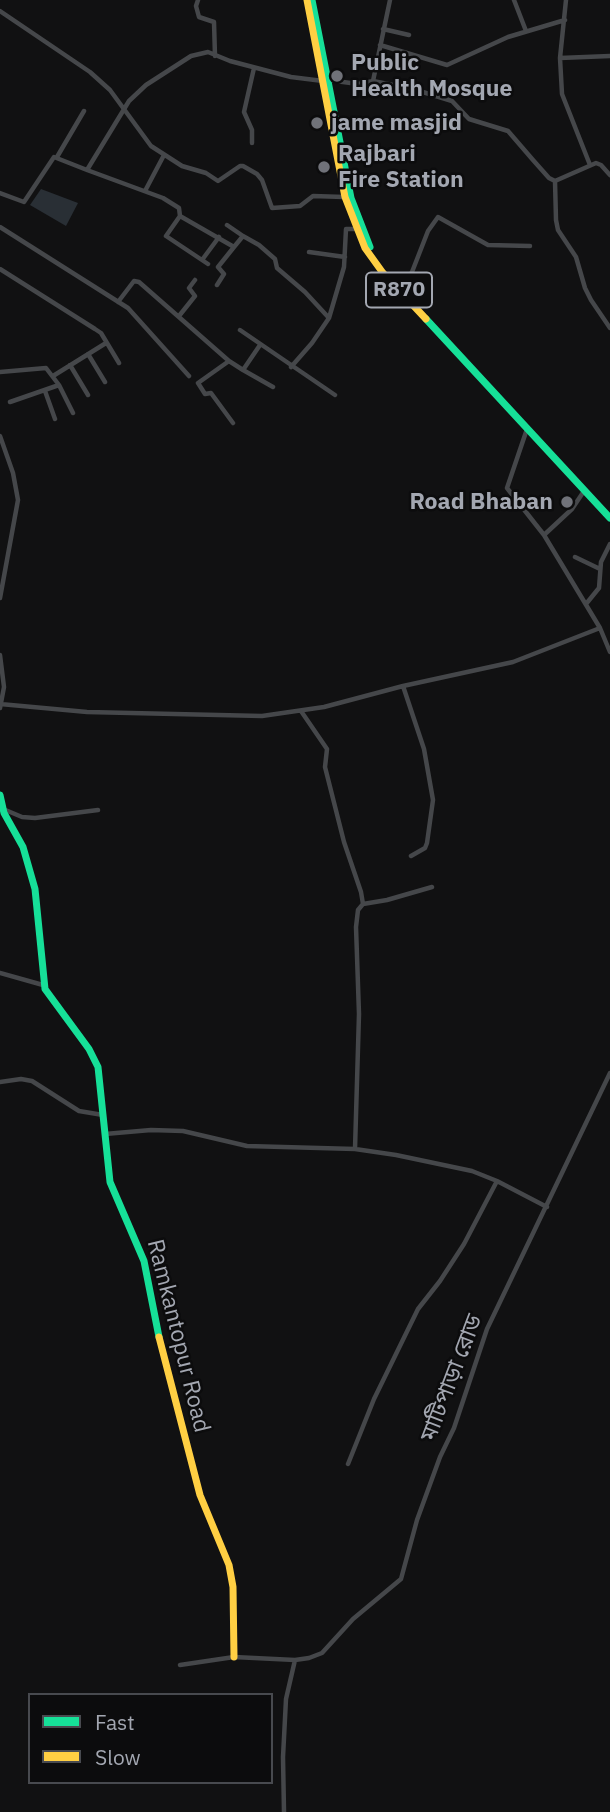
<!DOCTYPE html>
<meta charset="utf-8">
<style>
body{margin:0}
#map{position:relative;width:610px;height:1812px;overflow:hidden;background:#111112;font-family:"IBM Plex Sans",sans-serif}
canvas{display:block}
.legend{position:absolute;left:28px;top:1693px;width:245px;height:91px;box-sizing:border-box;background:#0c0c0d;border:2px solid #484a4f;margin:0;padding:9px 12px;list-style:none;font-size:21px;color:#a3a7b1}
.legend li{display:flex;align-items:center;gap:14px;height:35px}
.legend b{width:35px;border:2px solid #484a4f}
</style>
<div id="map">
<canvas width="610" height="1812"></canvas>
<ul class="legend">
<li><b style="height:9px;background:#16e098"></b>Fast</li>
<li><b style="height:9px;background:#ffcf43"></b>Slow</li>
</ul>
</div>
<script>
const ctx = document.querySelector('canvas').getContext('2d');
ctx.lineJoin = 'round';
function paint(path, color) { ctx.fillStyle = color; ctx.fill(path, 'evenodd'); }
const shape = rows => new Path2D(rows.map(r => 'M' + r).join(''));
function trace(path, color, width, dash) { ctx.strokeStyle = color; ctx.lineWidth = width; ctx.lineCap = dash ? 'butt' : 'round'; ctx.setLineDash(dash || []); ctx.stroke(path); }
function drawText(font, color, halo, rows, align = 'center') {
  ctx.font = font + ' "IBM Plex Sans","Noto Sans Bengali",sans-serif'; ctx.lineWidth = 5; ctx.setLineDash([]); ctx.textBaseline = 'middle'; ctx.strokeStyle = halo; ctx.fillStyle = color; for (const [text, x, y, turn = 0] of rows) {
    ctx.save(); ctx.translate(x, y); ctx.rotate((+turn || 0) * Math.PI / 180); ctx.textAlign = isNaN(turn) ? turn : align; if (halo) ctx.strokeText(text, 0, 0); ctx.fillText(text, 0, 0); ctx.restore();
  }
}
paint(shape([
 [41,189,78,203,66,226,30,205]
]), '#292f35');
trace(shape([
 [198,0,196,6,199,17,214,22,215,56],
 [514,0,526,31],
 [566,0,560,58,562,94,590,165],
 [0,11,90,72,110,90,151,146,182,166,206,173,218,181,240,166,243,166,257,174,262,180,272,208,300,206,313,196,344,197],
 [383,29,409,35],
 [380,45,447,65,508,37,565,20],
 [560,58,610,56],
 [328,80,358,84,373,81,390,0],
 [373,81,413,89,452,101,469,119,508,131,533,160,549,178,555,181],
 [252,143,252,130,244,112,254,68],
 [57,157,84,111],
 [87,170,163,198,179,208,180,216,234,247,243,236,259,245,275,259,277,268,305,292,329,318,344,267,346,229,356,229],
 [555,181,556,220,558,230,576,257,585,288,591,300,610,328],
 [555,181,596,163,601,165,610,175],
 [145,191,164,155],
 [0,193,24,202,54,157,87,170,129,101,146,85,191,56,208,52,230,61,291,77,323,81],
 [180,216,166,236,208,264],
 [227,225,243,236],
 [0,227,128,308,189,376],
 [309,252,345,257],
 [202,260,219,237],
 [0,269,95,329,101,333,119,363],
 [217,285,224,274,218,267,234,247],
 [402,287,412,272,428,231,438,217,488,245,530,246],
 [118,302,134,281,139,282,229,361,243,370],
 [179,316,195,296,189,288,195,280],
 [240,330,335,395],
 [260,345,243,370,273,387],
 [88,354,105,382],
 [229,361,198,383,205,394,211,393,233,423],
 [70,365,88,395],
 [291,367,312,343,329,318],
 [0,372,46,368,59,385,73,413],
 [53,376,106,343],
 [45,391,55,419],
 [10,402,59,385],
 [527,429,507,488,544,535],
 [0,436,13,473,18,500,0,598],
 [584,491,572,509,544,535,600,628,610,652],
 [575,557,600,569],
 [586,604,599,588,601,562,610,544],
 [0,655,4,687,0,708],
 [403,686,424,749,433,800,427,843,425,848,411,856],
 [0,704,87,712,262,716,324,707,403,686,513,662,600,628],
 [301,711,327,749,325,767,344,842,361,892,363,904],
 [3,809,22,817,35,818,98,810],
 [0,973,43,985],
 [0,1082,21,1079,32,1081,79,1111,103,1115],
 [105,1134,151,1130,183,1131,247,1146,355,1149,396,1155,472,1171,497,1181,547,1207],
 [355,1149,359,1014,356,927,358,910,363,904,387,900,432,887],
 [348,1464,374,1399,418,1309,440,1281,464,1244,497,1181],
 [180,1665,234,1657,295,1660,309,1658,322,1653,353,1619,401,1579,417,1520,440,1457,454,1428,487,1329,610,1073],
 [284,1812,283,1757,286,1699,295,1660]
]), '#45474a', 4.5);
trace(shape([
 [312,0,351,198,370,247],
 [426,319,610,518],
 [0,795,4,813,23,847,35,889,45,989,89,1049,98,1067,110,1182,144,1261,159,1337]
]), '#16e098', 7);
trace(shape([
 [307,0,345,197,365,248,383,273,426,319],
 [159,1337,200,1495,229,1565,233,1587,234,1657]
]), '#ffcf43', 7);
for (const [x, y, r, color] of [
 [337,76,7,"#707279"],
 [317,123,7,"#707279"],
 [324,167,7,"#707279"],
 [567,502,7,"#707279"]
]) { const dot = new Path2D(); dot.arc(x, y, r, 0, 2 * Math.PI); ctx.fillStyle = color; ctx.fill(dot); trace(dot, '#0c0c0d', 2.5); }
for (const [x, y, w] of [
 [399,290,66]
]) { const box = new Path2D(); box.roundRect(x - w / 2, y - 17.5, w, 35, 5); ctx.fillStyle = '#0c0c0d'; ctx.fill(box); trace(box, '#a3a7b1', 2); }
drawText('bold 21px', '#a3a7b1', null, [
 ["R870",399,290]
]);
drawText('bold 23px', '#a3a7b1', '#0c0c0d', [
 ["Public",351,63],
 ["Health Mosque",351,89],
 ["jame masjid",331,123],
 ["Rajbari",338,154],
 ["Fire Station",338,180],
 ["Road Bhaban",553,502,"right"]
], 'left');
drawText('23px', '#a3a7b1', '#0c0c0d', [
 ["Ramkantopur Road",178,1336,76],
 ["মাটিপাড়া রোড",452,1378,-69]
]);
</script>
